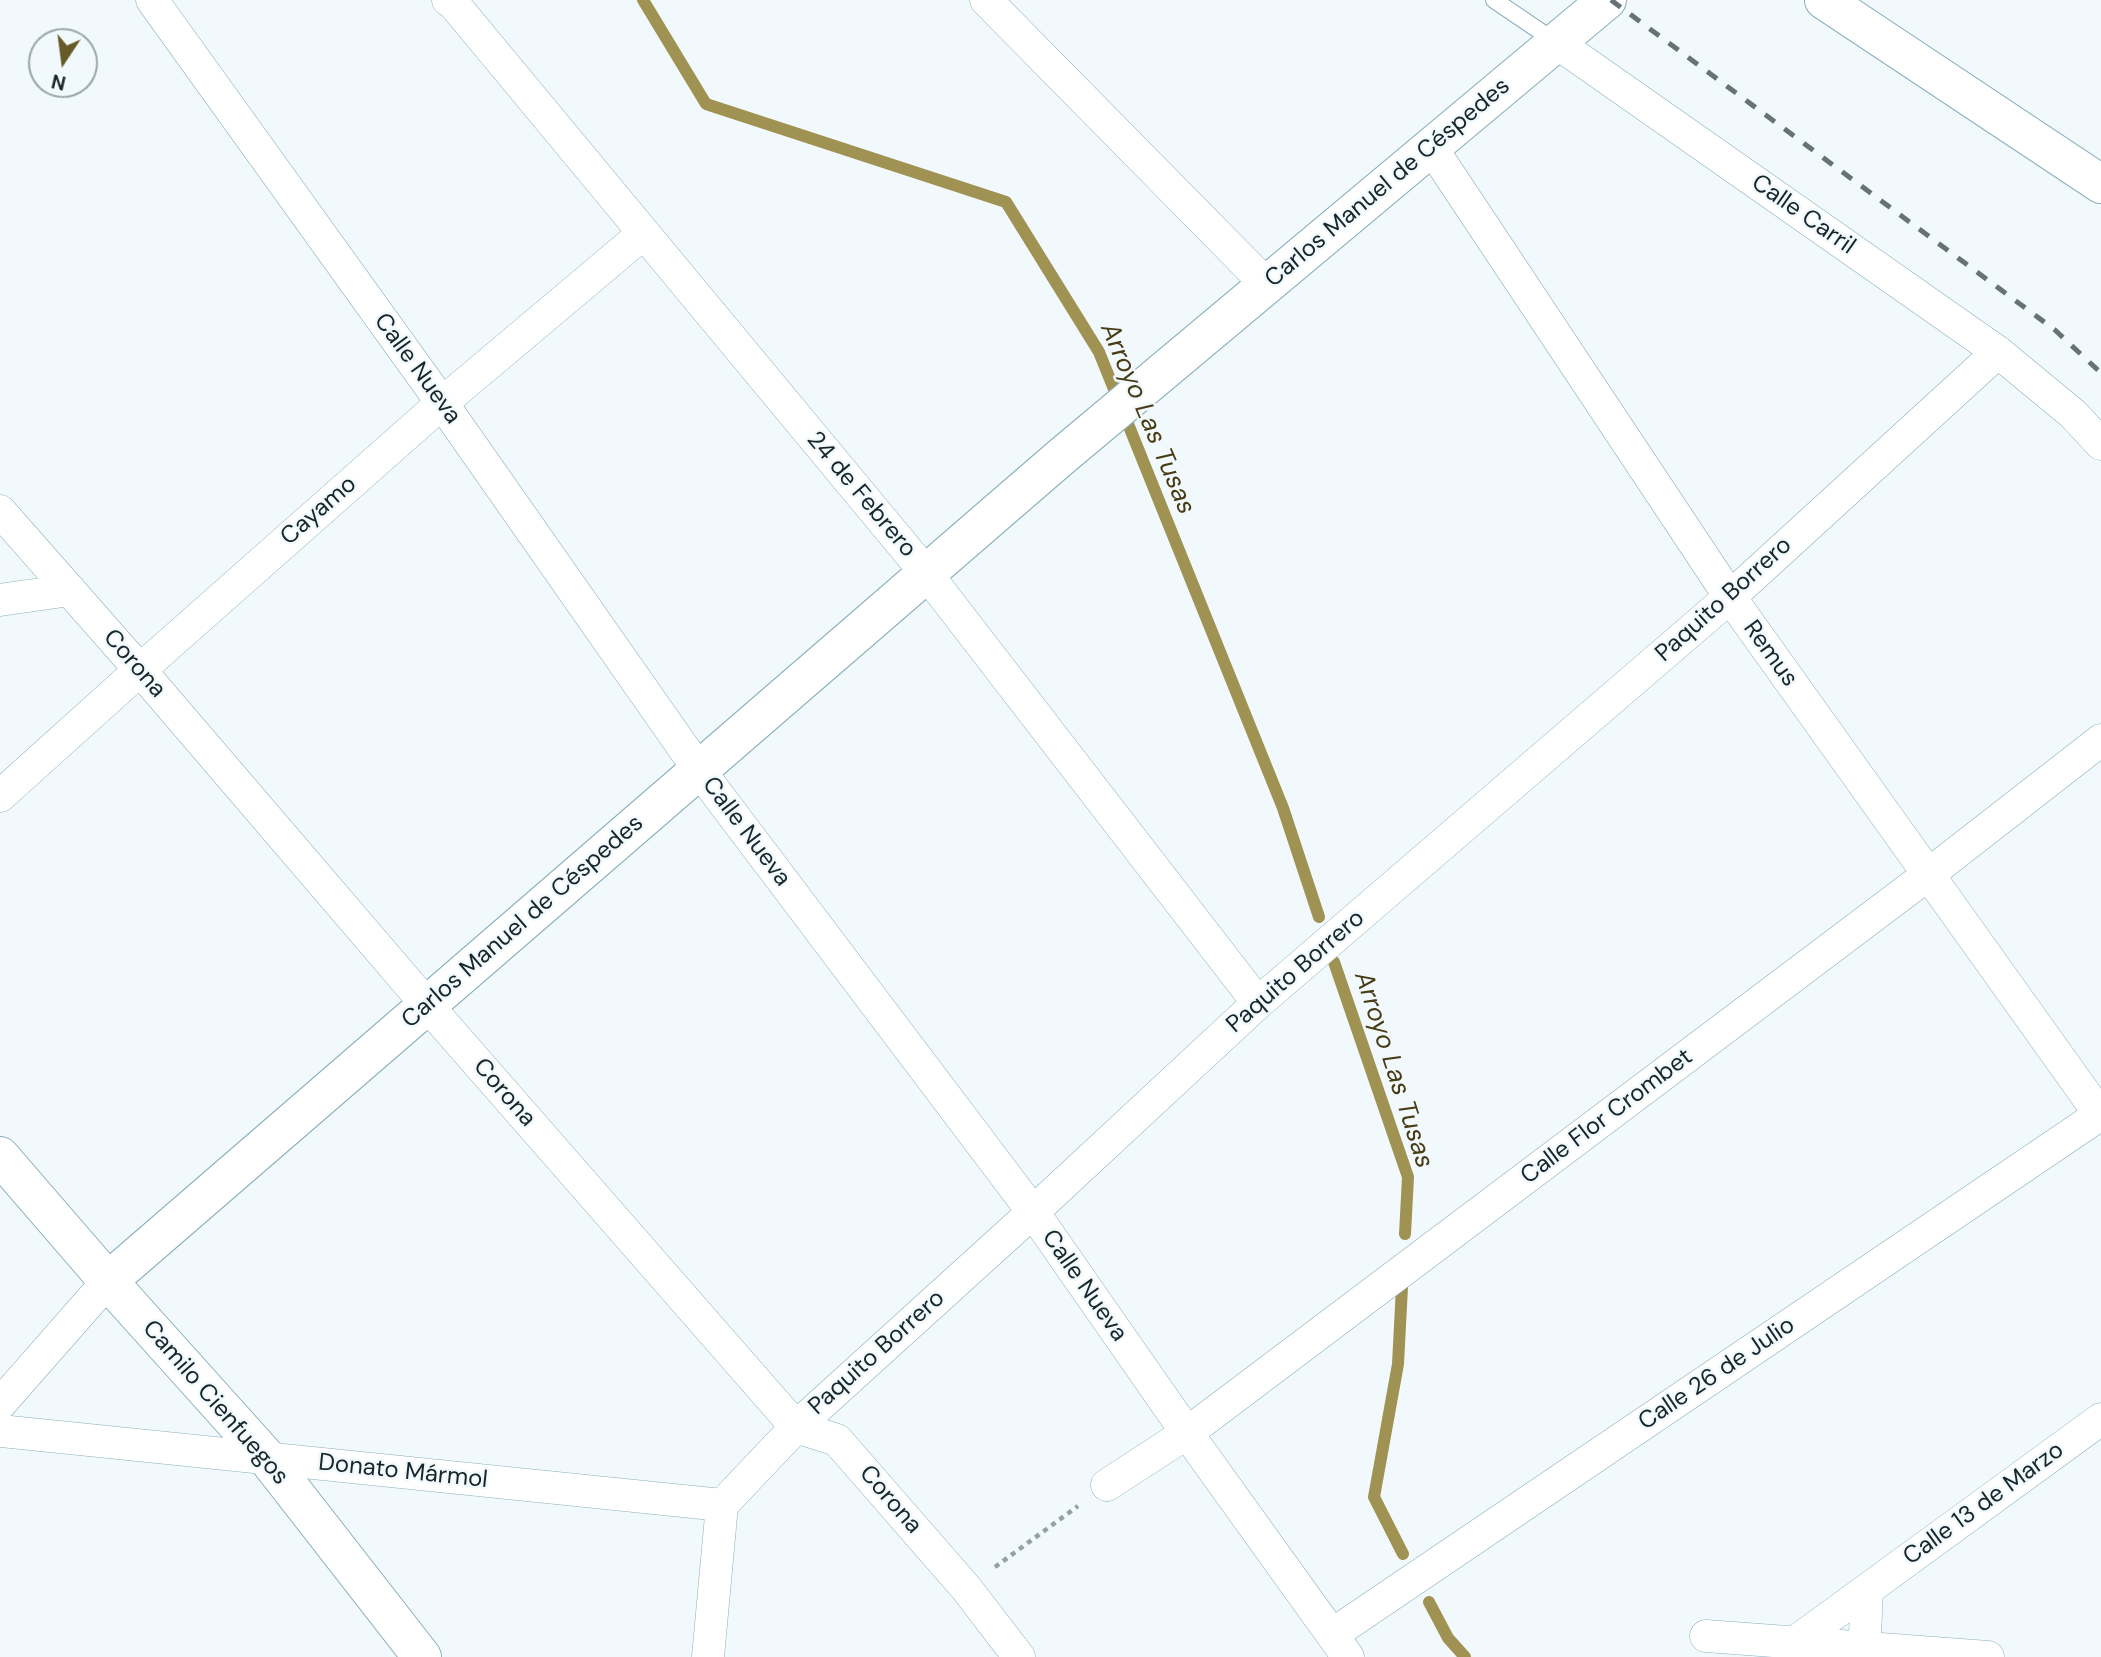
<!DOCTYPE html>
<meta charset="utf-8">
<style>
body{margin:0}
#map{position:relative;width:2101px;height:1657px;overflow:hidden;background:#f2f9fc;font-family:"DM Sans",sans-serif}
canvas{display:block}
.north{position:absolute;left:28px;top:28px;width:70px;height:70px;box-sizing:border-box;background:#f2f9fc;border:2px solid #9aa5a8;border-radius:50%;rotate:193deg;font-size:19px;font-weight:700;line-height:28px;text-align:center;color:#17262b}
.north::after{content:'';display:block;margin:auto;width:24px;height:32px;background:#685a28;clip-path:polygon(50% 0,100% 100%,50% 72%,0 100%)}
</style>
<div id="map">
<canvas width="2101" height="1657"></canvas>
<div class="north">N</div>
</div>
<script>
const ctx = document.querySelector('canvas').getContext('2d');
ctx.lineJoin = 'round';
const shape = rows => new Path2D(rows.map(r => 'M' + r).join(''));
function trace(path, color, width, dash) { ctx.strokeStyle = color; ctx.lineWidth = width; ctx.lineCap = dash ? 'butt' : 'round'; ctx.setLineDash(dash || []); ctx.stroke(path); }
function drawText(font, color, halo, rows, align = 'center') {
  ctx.font = font + ' "DM Sans",sans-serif'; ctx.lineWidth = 5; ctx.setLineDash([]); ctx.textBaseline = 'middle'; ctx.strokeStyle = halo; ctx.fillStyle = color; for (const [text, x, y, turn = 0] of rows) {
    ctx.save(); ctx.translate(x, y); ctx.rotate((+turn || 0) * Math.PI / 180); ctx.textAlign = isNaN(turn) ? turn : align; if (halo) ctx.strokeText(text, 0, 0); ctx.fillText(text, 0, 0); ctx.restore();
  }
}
trace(shape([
 [643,0,706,104,1006,202,1099,352,1283,808,1319,917],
 [1334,962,1408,1177,1405,1234],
 [1402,1287,1398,1364,1374,1497,1403,1554],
 [1429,1602,1448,1638,1465,1657]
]), '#a09252', 12);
const lane = shape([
 [1494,0,1556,42]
]);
const street = shape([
 [152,0,442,403,699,770,1033,1212,1187,1433,1348,1657],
 [448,0,453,3,926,573,1258,1003],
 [986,0,1267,285],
 [1557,43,1998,352,2073,414,2101,444],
 [1431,147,1730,597,2101,1116],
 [0,511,140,670,427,1005,796,1427,837,1440,966,1588,1019,1657],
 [0,600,70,590],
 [0,796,140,670,442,403,644,233],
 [0,1404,108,1281],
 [0,1431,722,1505],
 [1107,1485,1187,1433,1929,874,2101,740],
 [1333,1634,2101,1114],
 [1706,1636,1988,1657],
 [1794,1643,2101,1419],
 [708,1657,722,1505,796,1427,1033,1212,1258,1003,1730,597,1998,352],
 [1864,1657,1867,1590]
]);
const secondary = shape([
 [1824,0,2101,184],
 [0,1156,108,1281,267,1458,422,1657],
 [108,1281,1061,457,1607,0]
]);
trace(lane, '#8aafbc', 18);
trace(street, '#8aafbc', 33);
trace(secondary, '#8aafbc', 40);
trace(shape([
 [995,1567,1078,1506]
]), '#95a0a4', 4.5, [5, 5]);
trace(lane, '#fff', 16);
trace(street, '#fff', 32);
trace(secondary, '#fff', 38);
trace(shape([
 [1611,0,2055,330,2101,373]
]), '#667276', 5, [12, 12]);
drawText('24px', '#17262b', '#f2f9fc', [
 ["Carlos Manuel de Céspedes",1388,183,-40],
 ["Calle Carril",1803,215,35],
 ["Calle Nueva",417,369,54],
 ["24 de Febrero",861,495,50],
 ["Cayamo",319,511,-41],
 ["Paquito Borrero",1724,600,-42],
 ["Remus",1770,654,54],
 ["Corona",134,664,49],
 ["Calle Nueva",746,832,53],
 ["Carlos Manuel de Céspedes",523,922,-41],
 ["Paquito Borrero",1296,972,-41],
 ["Corona",504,1093,49],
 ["Calle Flor Crombet",1607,1117,-37],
 ["Calle Nueva",1084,1286,55],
 ["Paquito Borrero",877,1353,-42],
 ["Calle 26 de Julio",1717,1374,-34],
 ["Camilo Cienfuegos",215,1403,49],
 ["Donato Mármol",403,1472,6],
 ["Corona",890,1500,49],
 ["Calle 13 de Marzo",1984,1504,-36]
]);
drawText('italic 26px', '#473c14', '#f2f9fc', [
 ["Arroyo Las Tusas",1147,419,67],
 ["Arroyo Las Tusas",1393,1070,72]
]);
</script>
